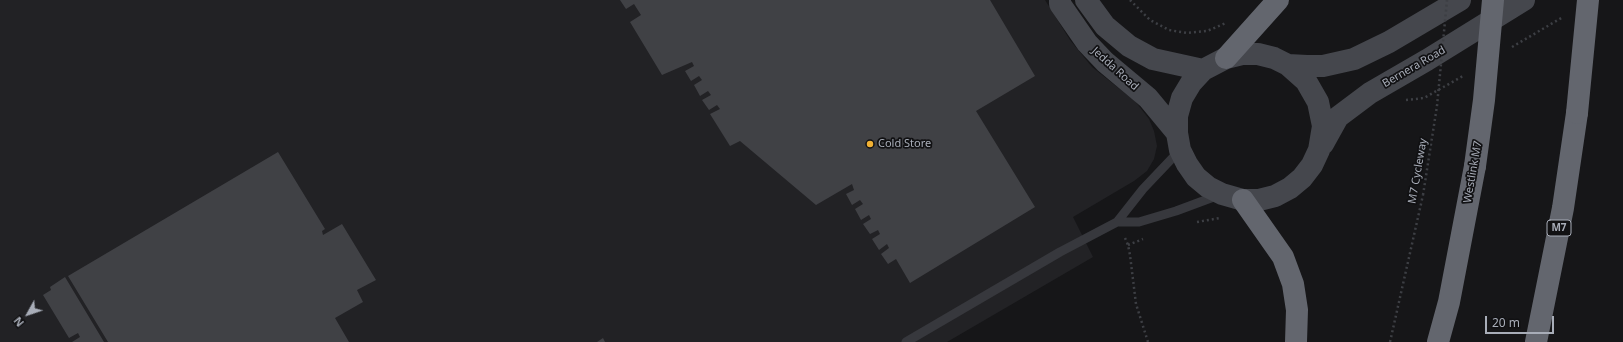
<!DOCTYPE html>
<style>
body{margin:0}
#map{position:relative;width:1623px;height:342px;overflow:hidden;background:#161618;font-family:"Noto Sans",sans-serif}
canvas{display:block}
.north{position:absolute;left:8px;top:294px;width:40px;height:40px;-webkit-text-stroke:3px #111113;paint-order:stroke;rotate:230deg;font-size:11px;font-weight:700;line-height:16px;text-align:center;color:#a8adb8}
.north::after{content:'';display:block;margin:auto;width:14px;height:18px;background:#a8adb8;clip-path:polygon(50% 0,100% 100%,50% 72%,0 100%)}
.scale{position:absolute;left:1485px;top:316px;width:69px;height:18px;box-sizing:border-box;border:2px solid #a8adb8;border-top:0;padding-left:5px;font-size:12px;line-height:14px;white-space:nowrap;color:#a8adb8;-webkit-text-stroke:3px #111113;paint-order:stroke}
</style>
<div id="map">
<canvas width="1623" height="342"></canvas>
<div class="north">N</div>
<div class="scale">20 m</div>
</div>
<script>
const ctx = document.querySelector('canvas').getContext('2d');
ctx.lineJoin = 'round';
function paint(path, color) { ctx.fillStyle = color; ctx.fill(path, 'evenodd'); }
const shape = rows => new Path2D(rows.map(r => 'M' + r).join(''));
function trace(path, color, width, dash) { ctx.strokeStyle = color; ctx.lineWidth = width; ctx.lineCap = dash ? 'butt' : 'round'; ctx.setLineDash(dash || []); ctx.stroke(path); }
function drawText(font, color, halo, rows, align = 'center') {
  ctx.font = font + ' "Noto Sans",sans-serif'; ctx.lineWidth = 3.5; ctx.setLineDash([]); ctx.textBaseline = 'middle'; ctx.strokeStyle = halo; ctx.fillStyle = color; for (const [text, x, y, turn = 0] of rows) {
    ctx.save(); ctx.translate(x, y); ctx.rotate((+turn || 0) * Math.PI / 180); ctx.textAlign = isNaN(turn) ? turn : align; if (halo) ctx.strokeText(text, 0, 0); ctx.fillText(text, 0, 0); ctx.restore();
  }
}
paint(shape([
 [0,0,1045,0,1070,40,1092,67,1135,101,1149,119,1154,131,1157,146,1154,159,1147,171,1134,181,1073,217,1093,257,947,342,0,342]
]), '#222225');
paint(shape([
 [620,0,990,0,1035,76,976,111,1035,207,910,283,896,259,888,264,881,254,889,248,887,244,879,250,872,239,880,234,878,230,870,234,863,224,871,219,869,215,861,220,855,209,863,204,860,200,852,205,846,194,854,190,852,184,816,205,740,141,730,146,710,114,720,109,717,105,709,110,702,100,711,95,708,91,700,96,694,85,702,80,699,76,691,81,685,71,694,66,692,62,662,75,630,22,641,15,634,4,626,9],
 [278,152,325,229,322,231,323,235,342,224,376,280,357,290,363,302,335,318,349,342,108,342,68,276],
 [65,277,104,342,72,342,80,337,78,333,69,338,43,295,51,290,50,287],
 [603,338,605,342,597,342]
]), '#404145');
trace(shape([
 [1130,0,1150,20,1169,30,1187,33,1207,31,1226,23],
 [1512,47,1563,17],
 [1406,100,1424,98,1463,76],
 [1197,222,1220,218],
 [1125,238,1128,245,1130,255,1136,304,1148,342],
 [1128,245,1143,239],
 [1390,342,1423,195]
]), '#3d3f44', 2.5, [2, 3]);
trace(shape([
 [1117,222,1139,222,1176,211,1219,195],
 [906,342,1060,252,1117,222,1143,189,1180,150]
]), '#37383d', 9);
trace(shape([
 [1060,0,1060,4,1087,43,1105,62,1148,98,1177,133],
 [1086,0,1105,26,1129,46,1153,59,1203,70],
 [1288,65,1306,81,1318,102,1323,126,1319,150,1312,165,1302,178,1290,188,1275,196,1259,200,1243,200,1222,194,1208,187,1196,177,1187,164,1180,150,1177,133,1177,116,1182,98,1191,83,1203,70,1226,58,1242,54,1258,54,1274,58,1288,65,1307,66,1323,66,1354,59,1389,42,1460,0],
 [1323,144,1338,117,1370,93,1427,60,1524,0]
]), '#45474d', 22);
trace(shape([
 [1226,58,1278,0],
 [1243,200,1283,257,1293,284,1297,310,1296,342],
 [1438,342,1449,302,1475,166],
 [1536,342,1563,208,1577,113]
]), '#63666e', 22);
trace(shape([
 [1423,195,1437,106,1447,0]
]), '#3d3f44', 2.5, [2, 3]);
trace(shape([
 [1577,113,1588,0],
 [1475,166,1484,100,1493,0]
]), '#63666e', 22);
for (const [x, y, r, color] of [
 [870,144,4,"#f2b134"]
]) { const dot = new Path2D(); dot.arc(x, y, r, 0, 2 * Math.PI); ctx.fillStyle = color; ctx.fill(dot); trace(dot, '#111113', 1.5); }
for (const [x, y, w] of [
 [1559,228,24]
]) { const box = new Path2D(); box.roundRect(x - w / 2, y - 8, w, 16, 3); ctx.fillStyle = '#111113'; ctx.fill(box); trace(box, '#a8adb8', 1); }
drawText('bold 10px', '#a8adb8', null, [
 ["M7",1559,228]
]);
drawText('11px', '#a8adb8', '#111113', [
 ["Bernera Road",1414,67,-30],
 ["Jedda Road",1115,69,42],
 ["M7 Cycleway",1418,171,-80],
 ["Westlink M7",1473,172,-80]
]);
drawText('11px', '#a8adb8', '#111113', [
 ["Cold Store",878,144]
], 'left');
</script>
